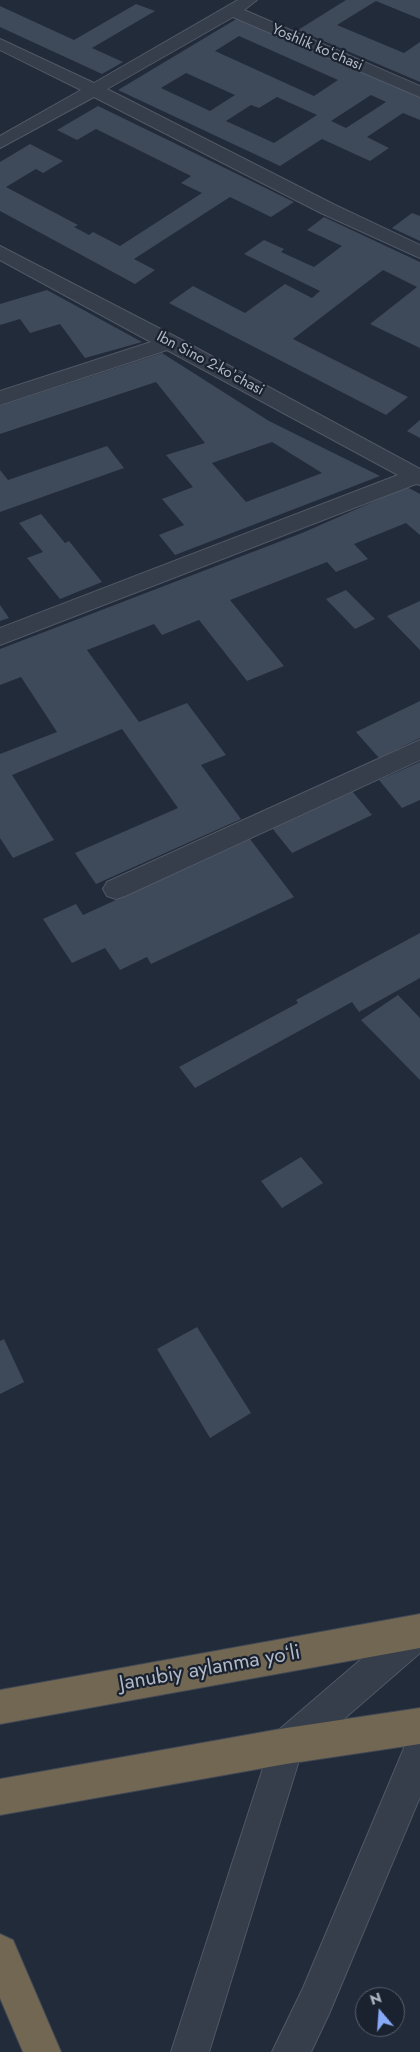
<!DOCTYPE html>
<meta charset="utf-8">
<style>
body{margin:0}
#map{position:relative;width:420px;height:2052px;overflow:hidden;background:#222b3a;font-family:Jost,sans-serif}
canvas{display:block}
.north{position:absolute;left:355px;top:1987px;width:50px;height:50px;box-sizing:border-box;background:#1b222f;border:1px solid #575e6c;border-radius:50%;rotate:342deg;font-size:14px;font-weight:700;line-height:20px;text-align:center;color:#b1b8c7}
.north::after{content:'';display:block;margin:auto;width:18px;height:22px;background:#86aaf7;clip-path:polygon(50% 0,100% 100%,50% 72%,0 100%)}
</style>
<div id="map">
<canvas width="420" height="2052"></canvas>
<div class="north">N</div>
</div>
<script>
const ctx = document.querySelector('canvas').getContext('2d');
ctx.lineJoin = 'round';
function paint(path, color) { ctx.fillStyle = color; ctx.fill(path, 'evenodd'); }
const shape = rows => new Path2D(rows.map(r => 'M' + r).join(''));
function trace(path, color, width, dash) { ctx.strokeStyle = color; ctx.lineWidth = width; ctx.lineCap = dash ? 'butt' : 'round'; ctx.setLineDash(dash || []); ctx.stroke(path); }
function drawText(font, color, halo, rows, align = 'center') {
  ctx.font = font + ' Jost,sans-serif'; ctx.lineWidth = 4.5; ctx.setLineDash([]); ctx.textBaseline = 'middle'; ctx.strokeStyle = halo; ctx.fillStyle = color; for (const [text, x, y, turn = 0] of rows) {
    ctx.save(); ctx.translate(x, y); ctx.rotate((+turn || 0) * Math.PI / 180); ctx.textAlign = isNaN(turn) ? turn : align; if (halo) ctx.strokeText(text, 0, 0); ctx.fillText(text, 0, 0); ctx.restore();
  }
}
paint(shape([
 [346,0,420,0,420,19,376,1,337,25,404,53,420,42,420,82,298,30],
 [136,4,155,11,92,48,123,62,102,74,0,27,0,6,74,40],
 [238,18,420,97,420,120,403,113,367,137,389,148,370,161,322,139,280,166,118,90],
 [239,36,338,80,314,96,215,51],
 [186,73,235,95,210,111,161,88],
 [371,95,386,102,346,128,331,121],
 [277,97,317,115,274,143,226,121,251,105,259,108],
 [98,106,168,140,294,202,271,217,230,197,134,259,155,270,135,284,0,211,0,162,30,144,63,161,43,173,36,169,6,187,78,225,74,227,89,235,93,232,120,246,202,193,181,183,191,176,96,129,77,140,57,130],
 [412,213,420,216,420,241,392,228],
 [324,217,420,262,420,348,370,324,417,287,383,270,293,339,408,397,386,415,169,303,193,286,245,313,285,284,312,298,320,291,244,254,264,240,284,249,281,252,314,267,342,246,307,230],
 [47,290,142,342,85,358,60,324,30,333,20,319,0,325,0,304],
 [162,353,269,421,380,476,175,555,159,535,184,525,162,499,193,487,166,455,205,443,156,382,0,434,0,406],
 [272,442,322,473,246,502,212,463],
 [420,420,420,438,407,431],
 [107,446,124,468,0,512,0,470,8,480],
 [407,487,420,494,420,535,406,523,354,544,368,559,336,572,327,562,230,600,284,666,247,681,199,620,162,635,154,624,87,650,139,722,187,703,226,755,201,765,241,819,96,884,75,853,178,808,122,729,12,775,54,840,13,858,0,838,0,754,57,732,21,677,0,685,0,649,302,533],
 [41,514,65,543,69,541,102,582,60,599,27,558,43,552,19,523],
 [346,590,375,619,355,629,326,599],
 [420,601,420,650,387,616],
 [0,605,9,618,0,621],
 [420,701,420,738,379,758,356,732],
 [420,762,420,800,402,808,379,780],
 [352,791,372,815,292,853,272,828],
 [250,839,294,897,151,964,147,957,120,970,105,948,72,963,43,919,76,904,83,915],
 [420,933,420,978,359,1012,352,1002,195,1088,179,1067,298,1003,296,1000],
 [398,995,420,1018,420,1080,361,1020],
 [301,1157,323,1183,282,1208,261,1181],
 [197,1327,251,1413,210,1438,157,1349],
 [4,1339,24,1382,0,1394,0,1341]
]), '#3e495a');
const minor = shape([
 [238,0,257,0,244,10,420,86,420,97,233,17,107,89,335,205,420,245,420,258,321,213,94,97,0,148,0,136,81,90,0,50,0,39,94,83,238,0],
 [0,246,178,338,420,469,420,485,416,484,0,645,0,628,398,475,167,350,0,405,0,391,151,342,0,260,0,246],
 [420,740,420,760,125,896,116,899,107,896,103,889,107,882,420,740],
 [420,1614,420,1653,300,1757,209,2052,171,2052,274,1734,408,1619,420,1614],
 [420,1736,420,1797,329,2014,311,2052,272,2052,303,1988,407,1741,420,1736]
]);
const highway = shape([
 [420,1614,420,1648,0,1724,0,1690,420,1614],
 [420,1708,420,1744,286,1764,0,1815,0,1779,286,1728,420,1708],
 [0,1934,13,1940,61,2052,23,2052,0,1998,0,1934]
]);
trace(minor, '#515865', 2);
trace(highway, '#414855', 2);
paint(minor, '#363d4b');
paint(highway, '#716753');
drawText('15px', '#b1b8c7', '#1b222f', [
 ["Yoshlik koʻchasi",317,48,23],
 ["Ibn Sino 2-koʼchasi",210,364,28]
]);
drawText('21px', '#b1b8c7', '#1b222f', [
 ["Janubiy aylanma yoʻli",210,1669,-10]
]);
</script>
